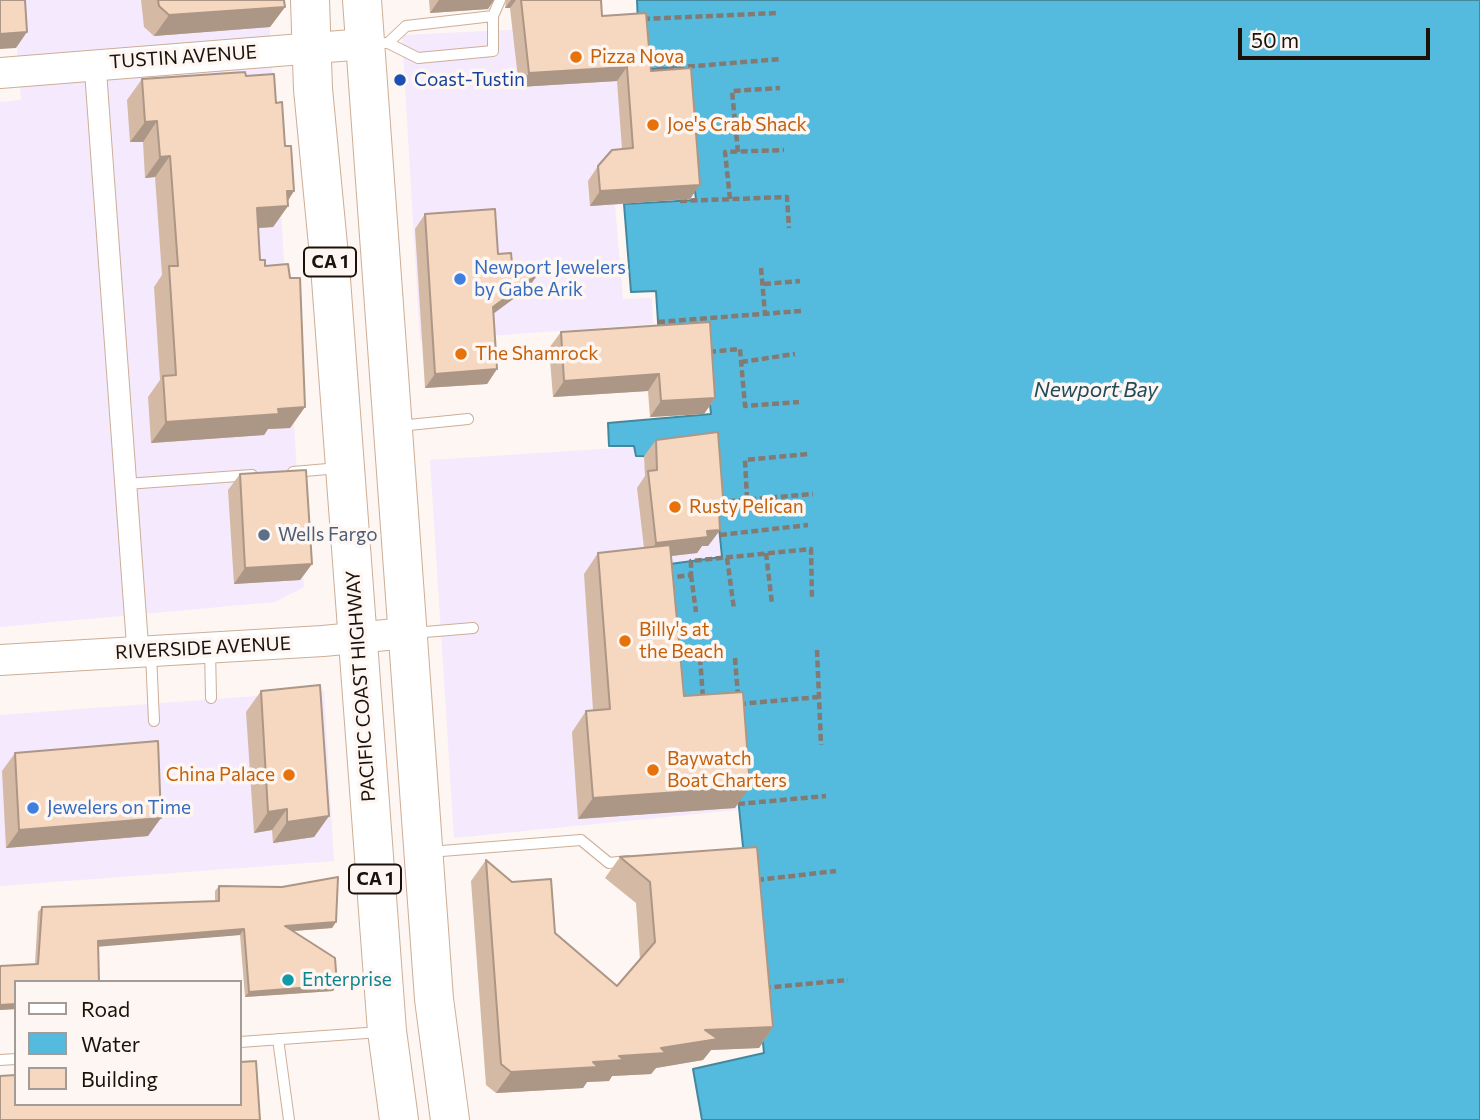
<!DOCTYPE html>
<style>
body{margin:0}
#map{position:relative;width:1480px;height:1120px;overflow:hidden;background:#fdf6f2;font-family:Commissioner,sans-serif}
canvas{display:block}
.legend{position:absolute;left:14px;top:980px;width:228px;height:126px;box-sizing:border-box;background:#fdf6f2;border:2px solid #a39b95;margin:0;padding:9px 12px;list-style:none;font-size:21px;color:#1c1209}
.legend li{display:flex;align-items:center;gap:14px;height:35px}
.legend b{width:35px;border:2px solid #a39b95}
.scale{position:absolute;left:1238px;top:28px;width:192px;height:32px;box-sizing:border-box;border:4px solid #1c1209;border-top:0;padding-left:9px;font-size:21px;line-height:24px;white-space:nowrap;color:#1c1209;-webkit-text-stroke:5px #fdf6f2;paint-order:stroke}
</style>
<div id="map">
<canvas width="1480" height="1120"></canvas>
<ul class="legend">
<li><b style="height:9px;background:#fff"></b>Road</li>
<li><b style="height:19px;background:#55bbde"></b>Water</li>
<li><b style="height:19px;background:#f6d7bf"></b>Building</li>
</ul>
<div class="scale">50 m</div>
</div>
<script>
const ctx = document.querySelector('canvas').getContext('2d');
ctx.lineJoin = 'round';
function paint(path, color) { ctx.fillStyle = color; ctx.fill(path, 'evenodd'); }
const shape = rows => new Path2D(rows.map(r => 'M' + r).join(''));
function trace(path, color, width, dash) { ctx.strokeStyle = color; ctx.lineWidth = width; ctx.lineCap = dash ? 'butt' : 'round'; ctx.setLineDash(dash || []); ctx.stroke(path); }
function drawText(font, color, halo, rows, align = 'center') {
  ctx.font = font + ' Commissioner,sans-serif'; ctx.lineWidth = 7; ctx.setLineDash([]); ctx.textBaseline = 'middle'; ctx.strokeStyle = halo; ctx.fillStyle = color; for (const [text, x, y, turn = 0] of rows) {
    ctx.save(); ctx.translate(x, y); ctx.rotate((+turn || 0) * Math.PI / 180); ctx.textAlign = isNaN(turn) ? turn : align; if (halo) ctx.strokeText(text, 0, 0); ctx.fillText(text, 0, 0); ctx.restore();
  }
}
paint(shape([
 [13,0,268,0,304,587,275,602,0,627,0,102,21,100],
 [636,24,640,81,681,77,694,199,615,205,623,299,652,298,653,324,420,341,402,35],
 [633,447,635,457,700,450,711,457,721,557,655,565,729,711,737,810,454,838,430,460],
 [324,691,334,861,0,886,0,715]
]), '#f5e9fd');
const water = shape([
 [637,0,1480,0,1480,1120,702,1120,693,1069,764,1053,728,699,668,702,655,566,722,557,712,457,636,456,634,446,609,446,608,423,711,414,703,336,659,337,656,291,631,292,624,204,696,200,681,67,640,70,637,0]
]);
paint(water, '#55bbde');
trace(water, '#44889e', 2);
const lane = shape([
 [372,43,388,43,418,58,493,51,493,16,500,0],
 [388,43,406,26,493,16],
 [399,426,468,419],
 [293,472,339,468],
 [126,484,252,475],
 [413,633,473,628],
 [210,648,211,698],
 [151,654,154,721],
 [429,852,581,840,609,863,628,861],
 [278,1039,289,1120],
 [240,1042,380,1032],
 [0,1060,16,1059]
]);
const street = shape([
 [95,64,138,652]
]);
const secondary = shape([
 [0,73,365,44],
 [0,660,323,641,407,633]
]);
const highway = shape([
 [310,0,313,89,330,266,387,1031,399,1120],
 [362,0,434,999,450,1120]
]);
trace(lane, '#ccae97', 12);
trace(street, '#ccae97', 23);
trace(secondary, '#ccae97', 32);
trace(highway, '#ccae97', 40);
trace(shape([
 [643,19,778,13],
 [646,70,781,59],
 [738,152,732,91,780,88],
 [730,199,725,152,784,150],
 [680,201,787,197,789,228],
 [761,268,765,314],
 [764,284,800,281],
 [658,322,801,311],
 [709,352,740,349,745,406,799,402],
 [741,362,795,354],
 [747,499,745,460,808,454],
 [718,502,813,494],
 [720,535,808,525],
 [766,553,772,604],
 [727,558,734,609],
 [691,575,696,612],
 [667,578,691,575,691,561,811,549,812,600],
 [817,650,821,745],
 [700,658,703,698],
 [735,658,738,697],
 [739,704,819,697],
 [738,804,826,796],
 [757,880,836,871],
 [764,988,848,980]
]), '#837a73', 4.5, [7, 3.5]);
trace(lane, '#fff', 10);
trace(street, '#fff', 21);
trace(secondary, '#fff', 30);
trace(highway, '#fff', 38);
paint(shape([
 [141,0,284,0,285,7,270,27,154,36,144,27],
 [429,0,494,0,488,9,430,13],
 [506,0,601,0,602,16,651,71,690,199,590,206,588,181,598,166,622,149,617,81,519,87,510,8,505,8],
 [246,76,276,103,294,191,287,201,288,206,273,227,258,228,260,260,265,266,305,407,290,428,268,429,264,435,151,443,148,397,160,380,154,287,162,275,155,177,145,178,143,142,130,142,127,100,142,79],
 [425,214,498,254,513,274,528,288,493,314,497,369,487,384,425,388,415,229],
 [561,332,715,398,704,414,650,417,648,391,553,397,549,348],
 [656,440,719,517,720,530,708,546,702,546,697,553,671,556,684,696,735,808,578,819,572,732,586,711,593,710,584,574,598,553,644,548,637,488,645,476,644,456],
 [240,474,312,564,300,580,234,584,228,490],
 [261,691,329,816,314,837,273,843,272,830,254,833,246,712],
 [15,753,148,836,6,848,2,771],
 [757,847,773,1027,759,1048,711,1050,703,1060,656,1068,651,1074,612,1076,609,1081,587,1082,583,1088,496,1093,486,1085,471,881,486,860,555,933,617,986,640,960,636,903,605,878,620,857],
 [338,877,336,922,332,928,292,931,335,958,337,985,333,991,245,997,240,935,99,946,99,982,16,982,16,1009,0,1010,0,966,35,964,38,912,42,907,215,901,215,891,219,886,282,887]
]), '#d4b9a4');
paint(shape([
 [439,0,494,0,488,9,430,13],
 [511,0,516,0,510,8,505,8],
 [285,7,270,27,154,36,169,15],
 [27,32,16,48,0,49,0,34],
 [627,67,617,81,519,87,529,73],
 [157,121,143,142,130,142,145,122],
 [170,156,155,177,145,178,160,157],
 [700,185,690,199,590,206,600,191],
 [287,191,294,191,284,207,288,206,273,227,242,229,257,208],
 [539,273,528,288,482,322,493,307],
 [497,369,487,384,425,388,435,374],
 [659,374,648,391,553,397,564,381],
 [715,398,704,414,650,417,661,401],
 [305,407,290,428,268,429,264,435,151,443,166,422,278,409],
 [720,530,708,546,702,546,697,553,645,559,656,543,707,531],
 [312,564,300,580,234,584,245,568],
 [750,787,735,808,578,819,593,798],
 [287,809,272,830,254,833,268,812],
 [329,816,314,837,273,843,287,822],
 [161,818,148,836,6,848,19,830],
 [336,922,332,928,281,932,285,926],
 [244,929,240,935,95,947,98,941],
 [337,985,333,991,245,997,249,992],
 [16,1004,16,1009,0,1010,0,1005],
 [773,1027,759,1048,711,1050,703,1060,656,1068,651,1074,612,1076,609,1081,587,1082,583,1088,496,1093,511,1072,593,1062,661,1048,705,1030]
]), '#ac9686');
const building = shape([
 [0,0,25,0,27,32,0,34,0,0],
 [158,0,284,0,285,7,169,15,159,6,158,0],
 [521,0,601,0,602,16,646,13,651,71,691,68,700,185,600,191,598,166,612,150,633,148,627,67,529,73,521,0],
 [245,72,246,76,274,74,276,103,282,102,285,146,291,146,294,191,287,191,288,206,257,208,260,260,265,260,265,266,288,264,290,278,300,278,305,407,278,409,279,414,166,422,163,376,176,375,169,266,178,266,170,156,160,157,157,121,145,122,142,79,245,72],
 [495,209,498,254,511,253,513,274,539,273,493,307,497,369,435,374,425,214,495,209],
 [710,322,715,398,661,401,659,374,564,381,561,332,710,322],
 [718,432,724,510,719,511,720,530,707,531,708,537,656,543,648,471,657,470,656,440,718,432],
 [306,470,312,564,245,568,240,474,306,470],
 [670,545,684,696,743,692,750,787,593,798,586,711,610,709,598,553,670,545],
 [320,685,329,816,287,822,287,809,268,812,261,691,320,685],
 [158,741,161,818,19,830,15,753,158,741],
 [757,847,773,1027,705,1030,718,1039,661,1048,666,1053,619,1056,624,1060,593,1062,598,1067,511,1072,501,1064,486,860,512,882,551,879,555,933,617,986,655,942,650,882,620,857,757,847],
 [338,877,336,922,285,926,335,958,337,985,249,992,244,929,98,941,99,982,16,982,16,1004,0,1005,0,966,38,964,42,907,219,901,219,886,282,887,338,877],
 [256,1061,260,1120,0,1120,0,1076,16,1075,16,1104,240,1104,240,1062,256,1061]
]);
paint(building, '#f6d7bf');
trace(building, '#ac9686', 2);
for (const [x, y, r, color] of [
 [576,57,7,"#e8710a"],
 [400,80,7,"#1a4fb4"],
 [653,125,7,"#e8710a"],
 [460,279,7,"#3f7fe0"],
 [461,354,7,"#e8710a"],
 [675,507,7,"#e8710a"],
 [264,535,7,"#5c6f8a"],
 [625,641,7,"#e8710a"],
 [653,770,7,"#e8710a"],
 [289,775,7,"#e8710a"],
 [33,808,7,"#3f7fe0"],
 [288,980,7,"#0f9aa8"]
]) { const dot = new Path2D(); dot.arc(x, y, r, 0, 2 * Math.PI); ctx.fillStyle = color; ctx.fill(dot); trace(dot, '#fdf6f2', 2.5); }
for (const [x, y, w] of [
 [330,262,52],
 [375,879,52]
]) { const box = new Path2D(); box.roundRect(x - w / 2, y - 14.5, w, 29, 5); ctx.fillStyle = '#fdf6f2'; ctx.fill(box); trace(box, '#1c1209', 2); }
drawText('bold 18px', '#1c1209', null, [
 ["CA 1",330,262],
 ["CA 1",375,879]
]);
drawText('19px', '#1c1209', '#fdf6f2', [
 ["TUSTIN AVENUE",183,57,-4],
 ["RIVERSIDE AVENUE",203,648,-3],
 ["PACIFIC COAST HIGHWAY",361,686,-94]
]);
drawText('19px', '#c56008', '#fdf6f2', [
 ["Pizza Nova",590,57],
 ["Joe's Crab Shack",667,125],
 ["The Shamrock",475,354],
 ["Rusty Pelican",689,507],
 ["Billy's at",639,630],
 ["the Beach",639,652],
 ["Baywatch",667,759],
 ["Boat Charters",667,781],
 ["China Palace",275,775,"right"]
], 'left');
drawText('19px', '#164399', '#fdf6f2', [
 ["Coast-Tustin",414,80]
], 'left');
drawText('19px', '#366cbe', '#fdf6f2', [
 ["Newport Jewelers",474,268],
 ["by Gabe Arik",474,290],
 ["Jewelers on Time",47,808]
], 'left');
drawText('19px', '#4e5e75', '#fdf6f2', [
 ["Wells Fargo",278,535]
], 'left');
drawText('19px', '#0d838f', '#fdf6f2', [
 ["Enterprise",302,980]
], 'left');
drawText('italic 21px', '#1e4a59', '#fdf6f2', [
 ["Newport Bay",1096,390]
]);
</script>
